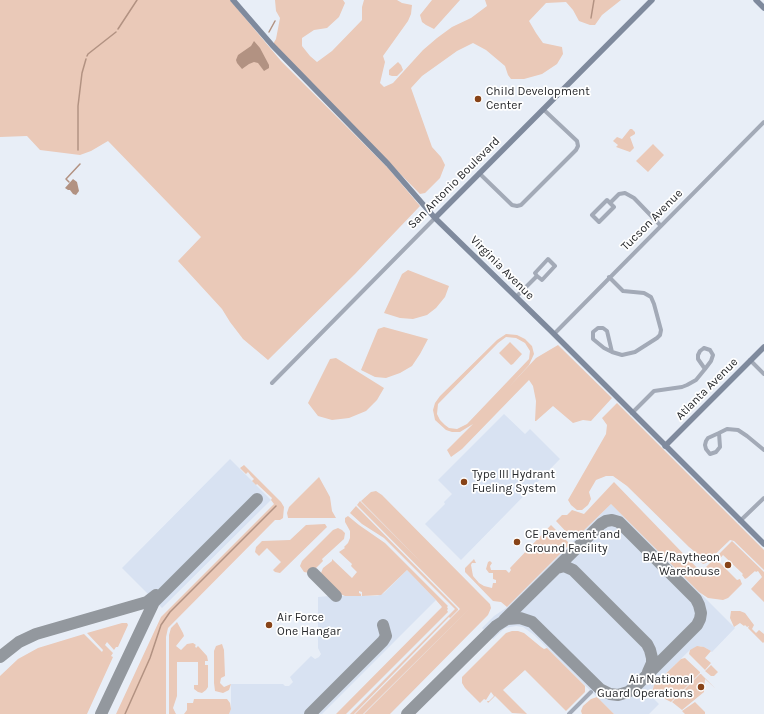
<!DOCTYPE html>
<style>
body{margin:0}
canvas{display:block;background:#e8eef7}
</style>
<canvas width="764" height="714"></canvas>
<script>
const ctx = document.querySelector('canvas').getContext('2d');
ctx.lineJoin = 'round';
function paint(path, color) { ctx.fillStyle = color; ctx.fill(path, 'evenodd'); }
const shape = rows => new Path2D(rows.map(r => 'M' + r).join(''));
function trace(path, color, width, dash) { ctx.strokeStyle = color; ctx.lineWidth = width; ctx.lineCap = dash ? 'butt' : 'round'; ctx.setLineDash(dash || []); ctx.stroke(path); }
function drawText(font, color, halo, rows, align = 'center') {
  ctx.font = font + ' Karla,sans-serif'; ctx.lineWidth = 3.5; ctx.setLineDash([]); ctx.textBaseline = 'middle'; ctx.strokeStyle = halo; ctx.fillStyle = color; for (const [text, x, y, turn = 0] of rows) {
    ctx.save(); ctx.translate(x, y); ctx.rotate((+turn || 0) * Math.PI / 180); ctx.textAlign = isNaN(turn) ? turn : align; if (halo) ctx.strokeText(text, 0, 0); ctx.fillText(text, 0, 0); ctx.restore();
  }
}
paint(shape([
 [504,414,525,434,530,429,560,459,461,560,425,524,445,504,444,502,452,494,438,480],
 [230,459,271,500,162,608,122,568],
 [611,504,735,628,712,652,706,648,700,646,690,650,654,685,650,695,659,704,649,714,614,714,534,635,523,627,516,626,505,628,493,639,482,628,494,616,506,608],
 [407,570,436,600,322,714,229,714,231,709,231,684,283,684,285,686,289,686,293,682,290,677,311,656,315,659,319,657,321,654,318,648,318,597,329,596,377,596,384,593]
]), '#d8e2f2');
paint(shape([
 [0,0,230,0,281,61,388,168,420,206,355,274,268,360,243,339,230,322,222,309,178,261,201,237,108,141,91,151,80,155,40,150,27,136,0,137],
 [275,0,343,0,345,3,339,17,327,28,314,30,302,38,302,46,310,56,317,62,332,51,362,20,362,7,364,0,397,0,402,3,412,5,411,14,408,21,383,56,385,62,380,83,384,87,393,83,423,50,437,38,452,27,471,18,487,6,485,0,621,0,602,15,595,25,590,25,579,21,573,10,566,2,546,3,529,21,536,33,543,43,562,47,563,54,557,64,542,74,524,79,511,79,508,75,505,66,486,50,473,43,457,51,422,76,411,88,432,147,441,157,445,165,440,178,425,193,420,194,273,44,276,39,280,18,276,11],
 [432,0,460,0,434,29,426,25,422,22,420,15],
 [398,62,401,65,403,70,397,76,392,76,389,75,389,70],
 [630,129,632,129,635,132,635,134,630,137,634,148,630,152,616,147,618,145,613,141,617,137,622,139],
 [653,144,664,155,648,172,636,161],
 [408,270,449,286,445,297,436,308,427,315,413,319,400,318,384,313,402,274],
 [384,327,428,339,420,354,412,366,400,373,386,378,375,377,361,370,378,329],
 [506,334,517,335,525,339,532,346,534,354,529,365,508,388,536,358,558,345,612,398,591,421,583,420,573,423,553,406,536,421,535,421,536,401,533,386,529,380,462,449,451,457,447,450,473,424,460,432,452,432,446,430,435,420,433,410,435,403,440,396,497,340],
 [506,337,516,338,525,343,530,351,529,359,467,424,457,429,449,428,445,425,440,420,437,414,438,404,498,343],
 [510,342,522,354,513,364,511,365,499,353],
 [336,358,384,388,377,400,366,411,349,418,332,420,318,416,308,403,330,359],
 [617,403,764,550,764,570,734,541,730,540,706,563,703,564,701,562,700,556,689,547,627,486,613,476,606,476,596,480,589,492,591,499,588,505,582,510,577,510,571,505,568,500,606,434,607,425,602,418],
 [244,465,281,502,284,507,283,518,280,520,275,520,168,628,166,637,166,714,116,714,161,617,274,504,271,500,272,498,257,484,256,485,252,481,254,479,251,476,248,472,246,474,240,468],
 [319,477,330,497,332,511,336,518,288,518,287,513,289,507],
 [614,482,701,572,732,541,764,572,764,602,751,589,762,577,758,571,756,572,755,571,747,578,745,579,742,575,743,574,723,555,718,561,737,580,740,579,742,584,728,598,723,600,708,598,699,592,611,504,575,539,572,538,556,521,562,515,567,515,572,510,584,514],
 [376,491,382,495,476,590,490,604,491,608,488,615,390,714,364,714,469,609,363,714,355,714,460,609,357,505,360,501,422,563,361,501,371,492],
 [356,506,458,609,458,610,450,618,449,617,354,714,350,714,455,609,384,538,362,524,350,513],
 [348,516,359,525,385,543,448,606,447,607,448,609,447,610,448,612,346,714,336,714,442,607,436,600,407,570,381,595,362,596,362,592,359,591,359,593,361,594,361,596,345,596,338,593,323,578,321,573,323,568,332,561,332,559,352,578,357,572,351,566,352,564,339,552,345,548,344,547,348,543,350,538,350,531,345,522,345,518],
 [325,524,327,527,280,573,275,572,273,570,281,562,267,548,259,556,255,552,256,547,262,541,290,540,306,525],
 [551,525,568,542,568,546,507,607,501,602,493,601,465,572,465,568,474,559,476,563,472,563,471,565,473,576,479,583,484,586,492,588,493,583,496,583,496,580,493,579,493,573,489,573,486,569,488,562,490,561,492,563,490,566,491,570,506,570,509,573,511,570,510,568],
 [338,528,342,530,345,533,344,539,322,559,323,561,313,571,309,573,304,572,300,566,302,561,333,530],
 [731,611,740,611,745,613,754,625,752,629,756,633,759,630,764,634,764,642,763,643,748,628,749,626,747,627,745,625,744,626,740,623,734,627,730,618],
 [177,622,183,633,184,636,176,646,181,650,187,644,193,643,196,645,195,646,196,648,198,646,207,656,208,661,205,661,205,665,208,665,208,687,206,690,202,693,198,692,194,689,194,685,198,685,198,662,177,662,177,696,173,708,176,714,169,714,169,635,171,628],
 [122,623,127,623,128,625,118,647,116,647,114,650,107,642,105,645,113,653,111,656,113,657,87,714,0,714,0,676,18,659,38,648,84,634,102,652,103,650,87,633],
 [512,631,518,631,524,633,541,647,544,649,547,648,585,686,585,692,566,711,525,670,503,690,527,714,512,713,495,696,488,703,487,701,489,701,494,696,491,692,486,700,484,699,480,703,465,688,462,683,462,677,506,633],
 [222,644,224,650,225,676,221,678,220,683,224,687,231,684,229,690,223,693,215,691,214,683,214,651,216,646],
 [697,646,704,647,711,651,705,658,711,663,705,670,689,654,690,650],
 [685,658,700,672,700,673,671,702,665,699,657,691,651,696,654,685,681,659],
 [711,665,718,672,714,676,711,676,705,671],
 [700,674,701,674,716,689,705,679,704,692,682,710,672,702,683,691,687,696,689,694,684,690],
 [597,697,614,714,582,714,581,711,583,706,591,699],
 [194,699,227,699,230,703,231,709,229,714,184,714,187,710,187,703,193,703],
 [695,702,705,712,705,714,685,714,682,711]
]), '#eac9b8');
paint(shape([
 [254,41,260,48,269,65,269,68,264,71,258,63,254,62,249,64,242,69,237,63,236,60,238,55,251,46],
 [73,179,77,182,79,191,76,195,73,194,70,190,68,190,65,188]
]), '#b29282');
trace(shape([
 [591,18,594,0],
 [118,29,137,0],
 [269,32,275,21],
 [87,56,88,54,116,32],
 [78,150,78,106,82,73,86,59],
 [69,182,66,179,80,164],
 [125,714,150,658,161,625,170,612,276,506]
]), '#b29282', 1.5);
trace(shape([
 [557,568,564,566,573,570,647,644,650,650,652,658,652,663,648,672],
 [313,573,336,596],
 [0,657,19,642,36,634,147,602,156,595],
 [101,714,154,602,257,499],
 [310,714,383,641,386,636,383,625],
 [407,714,496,626,507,619,520,618,532,622,600,689,610,694,618,695,628,692,636,686,697,625,700,619,701,613,699,605,696,599,619,522,612,520,606,521,601,524,504,620]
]), '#93989e', 12);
trace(shape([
 [479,173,512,205,517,206,521,205,576,150,578,146,577,141,543,109],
 [610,203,607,200,592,215,599,222,614,207,610,203,619,194,625,193,634,198,661,226],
 [609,277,623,291,644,293,651,297,654,304,661,330,660,335,657,338,635,352,622,355,612,352],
 [516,297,537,276,535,273,548,259,555,266,542,280,537,276],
 [598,328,603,328,607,331,612,352,604,348,593,339,593,332,598,328],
 [554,334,764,122],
 [704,348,710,350,713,355,711,361,705,369,698,359,698,355,700,351,704,348],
 [750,360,764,374],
 [272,383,435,218],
 [632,413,654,391,682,387,687,385,696,380,705,369],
 [719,433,720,447,716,452,710,454,706,449,705,445,706,441,708,438,719,433],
 [719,433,727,429,738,430,747,436,764,450],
 [740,521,764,498],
 [569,714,591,692]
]), '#a3aab7', 4);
trace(shape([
 [233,0,272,45,388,164,435,218,551,331,764,544],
 [756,0,764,8],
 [435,218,652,0],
 [665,446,764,347]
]), '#7f8a9d', 5.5);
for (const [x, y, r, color] of [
 [478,99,4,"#874318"],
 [464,482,4,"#874318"],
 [517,542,4,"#874318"],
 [728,565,4,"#874318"],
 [269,625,4,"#874318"],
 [701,687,4,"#874318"]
]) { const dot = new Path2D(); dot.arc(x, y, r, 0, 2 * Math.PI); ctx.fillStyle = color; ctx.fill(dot); trace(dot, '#fff', 1.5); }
drawText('12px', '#27292c', '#fff', [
 ["Child Development",486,92],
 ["Center",486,106],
 ["Type III Hydrant",472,475],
 ["Fueling System",472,489],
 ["CE Pavement and",525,535],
 ["Ground Facility",525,549],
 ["BAE/Raytheon",720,558,"right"],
 ["Warehouse",720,572,"right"],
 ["Air Force",277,618],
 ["One Hangar",277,632],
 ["Air National",693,680,"right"],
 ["Guard Operations",693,694,"right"]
], 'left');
drawText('12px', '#27292c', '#fff', [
 ["San Antonio Boulevard",454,183,-45],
 ["Tucson Avenue",652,220,-45],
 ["Virginia Avenue",502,268,45],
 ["Atlanta Avenue",707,389,-45]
]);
</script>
